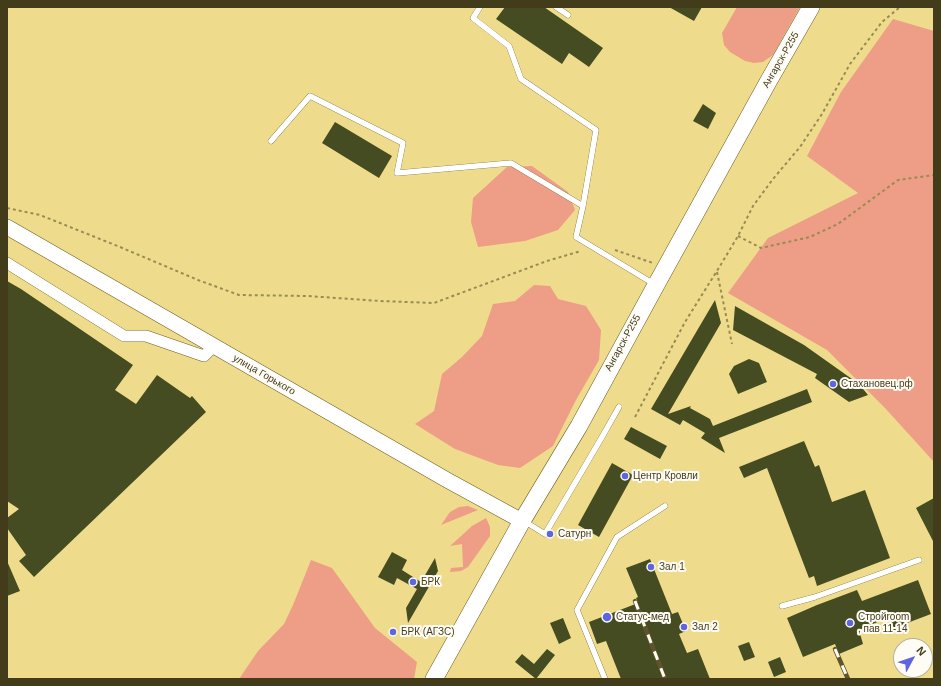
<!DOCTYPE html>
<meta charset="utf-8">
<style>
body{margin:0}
#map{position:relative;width:941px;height:686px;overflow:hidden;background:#eedc8c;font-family:Arial,sans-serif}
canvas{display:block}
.frame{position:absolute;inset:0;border:8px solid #433c1b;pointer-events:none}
.north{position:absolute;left:893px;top:638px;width:40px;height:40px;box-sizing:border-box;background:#fefcf5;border:1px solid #b3af9e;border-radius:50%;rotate:50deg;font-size:11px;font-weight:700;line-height:16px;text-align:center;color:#433c1b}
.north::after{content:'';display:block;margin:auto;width:14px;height:18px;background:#5f65de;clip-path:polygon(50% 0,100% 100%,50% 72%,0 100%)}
</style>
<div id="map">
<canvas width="941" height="686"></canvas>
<div class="frame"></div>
<div class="north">N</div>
</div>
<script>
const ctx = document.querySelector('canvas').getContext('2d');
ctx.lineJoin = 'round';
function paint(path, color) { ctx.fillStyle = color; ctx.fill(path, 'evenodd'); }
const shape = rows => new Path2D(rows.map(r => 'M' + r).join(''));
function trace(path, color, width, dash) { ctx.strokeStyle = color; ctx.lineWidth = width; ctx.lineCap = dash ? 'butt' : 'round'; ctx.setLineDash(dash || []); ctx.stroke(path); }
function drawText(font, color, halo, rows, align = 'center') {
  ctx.font = font + ' Arial,sans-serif'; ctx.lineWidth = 4; ctx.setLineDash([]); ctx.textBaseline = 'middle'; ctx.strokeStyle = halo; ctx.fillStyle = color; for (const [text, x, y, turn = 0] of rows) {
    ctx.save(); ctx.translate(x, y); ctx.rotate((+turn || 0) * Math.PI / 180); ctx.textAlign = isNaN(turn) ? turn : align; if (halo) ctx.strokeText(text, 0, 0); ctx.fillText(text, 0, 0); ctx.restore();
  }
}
paint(shape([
 [737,7,800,7,773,55,763,62,754,63,745,61,730,52,724,45,722,33],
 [893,19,934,31,934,462,885,408,827,350,728,293,768,238,858,193,807,156,841,92],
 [532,166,568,192,575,210,558,230,525,241,478,247,471,222,473,198,507,167],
 [534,285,550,286,558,299,586,306,601,330,599,360,576,400,553,446,520,468,498,465,455,449,415,424,434,411,442,374,462,357,482,336,493,304,515,301],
 [468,506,478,510,441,525,450,512,459,507],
 [486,518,490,527,490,536,468,567,461,571,450,572,451,568,463,567,462,544,450,546,472,526],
 [311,560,332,568,375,628,417,662,414,679,239,679,258,651,284,624,293,605]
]), '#ee9d86');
paint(shape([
 [505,7,544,7,603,48,589,67,569,53,562,64,496,19],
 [669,7,702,7,694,21],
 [703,104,716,113,708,129,693,121],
 [335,122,392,156,379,178,322,143],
 [7,281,21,289,133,365,115,390,136,404,157,375,190,398,192,396,206,412,34,577,19,561,26,555,7,528,7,518,19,509,7,501],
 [715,300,721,323,668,414,691,406,690,408,710,419,713,426,807,389,812,402,719,438,725,453,701,438,705,433,683,420,680,425,651,409],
 [735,306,804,345,859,384,868,395,849,402,815,378,817,374,733,330],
 [749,359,759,363,767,382,738,394,729,374,734,366],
 [631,427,667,446,660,459,624,439],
 [804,441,815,467,819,465,832,502,865,490,890,558,817,586,814,576,809,578,767,468,744,478,739,467],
 [612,463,633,475,599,537,578,525],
 [934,498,934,543,916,508],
 [392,552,407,560,402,570,421,582,435,558,438,571,408,623,406,608,417,589,397,578,394,585,378,577],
 [650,559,672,614,678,612,686,631,679,634,687,653,698,649,710,679,621,679,606,641,597,644,589,622,638,603,636,598,638,597,626,568],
 [7,561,20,591,7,596],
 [918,580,931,614,894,628,889,617,859,630,863,644,839,654,835,644,803,657,787,618,817,605,857,590,862,601],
 [563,618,571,638,559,644,550,623],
 [749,642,755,657,744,661,738,646],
 [547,649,555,655,536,679,515,662,522,654,534,664],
 [780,657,786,672,774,677,768,662]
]), '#454c21');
const lane = shape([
 [480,7,473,18,509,46,521,79,596,130,583,206],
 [556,7,568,15],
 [271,141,310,96,403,143,397,173,511,163,583,206,576,237,654,284],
 [524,521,545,534,602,437,619,407],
 [782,606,815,597,919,560],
 [605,679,577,610,617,537,665,506]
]);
const street = shape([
 [7,263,124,336,146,336,204,356,214,346]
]);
const secondary = shape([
 [7,227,447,480,522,521]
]);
const primary = shape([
 [434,679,522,521,579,426,656,285,768,82,811,7]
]);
trace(lane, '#6c5f22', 6);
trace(street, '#6c5f22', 12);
trace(secondary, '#6c5f22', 16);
trace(primary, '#6c5f22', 18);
trace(shape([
 [7,208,40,215,120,247,198,280,239,295,308,296,380,301,434,303,547,261,581,251],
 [738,236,761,248,810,237,838,224,898,180,934,175],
 [615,250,653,263],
 [717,272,732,344],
 [635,417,685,322,720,266,738,236,753,206,773,179,800,147,822,114,850,64,882,22,900,7]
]), '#988b53', 2, [3, 3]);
trace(lane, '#fff', 5.5);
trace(street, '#fff', 11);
trace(secondary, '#fff', 15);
trace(primary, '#fff', 17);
const rail = shape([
 [635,601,665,679],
 [835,649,848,679]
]);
trace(rail, '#5e552d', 4.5);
trace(rail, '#fefcf5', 3, [9]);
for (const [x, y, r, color] of [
 [833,384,4,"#5f65de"],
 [625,476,4,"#5f65de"],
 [550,534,4,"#5f65de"],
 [651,567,4,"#5f65de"],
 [413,582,4,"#5f65de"],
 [607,617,5,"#5f65de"],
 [850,623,4,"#5f65de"],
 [684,627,4,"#5f65de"],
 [393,632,4,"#5f65de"]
]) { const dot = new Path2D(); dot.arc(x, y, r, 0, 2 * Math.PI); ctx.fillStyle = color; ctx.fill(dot); trace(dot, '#fefcf5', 1.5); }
drawText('10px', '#433c1b', '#fefcf5', [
 ["Ангарск-Р255",781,60,-60],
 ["Ангарск-Р255",623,343,-61],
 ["улица Горького",264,375,30]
]);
drawText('10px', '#433c1b', '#fefcf5', [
 ["Стахановец.рф",841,384],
 ["Центр Кровли",633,476],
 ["Сатурн",558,534],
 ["Зал 1",659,567],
 ["БРК",421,582],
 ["Статус-мед",616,617],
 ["Стройroom",858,617],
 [", пав 11-14",858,629],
 ["Зал 2",692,627],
 ["БРК (АГЗС)",401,632]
], 'left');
</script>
